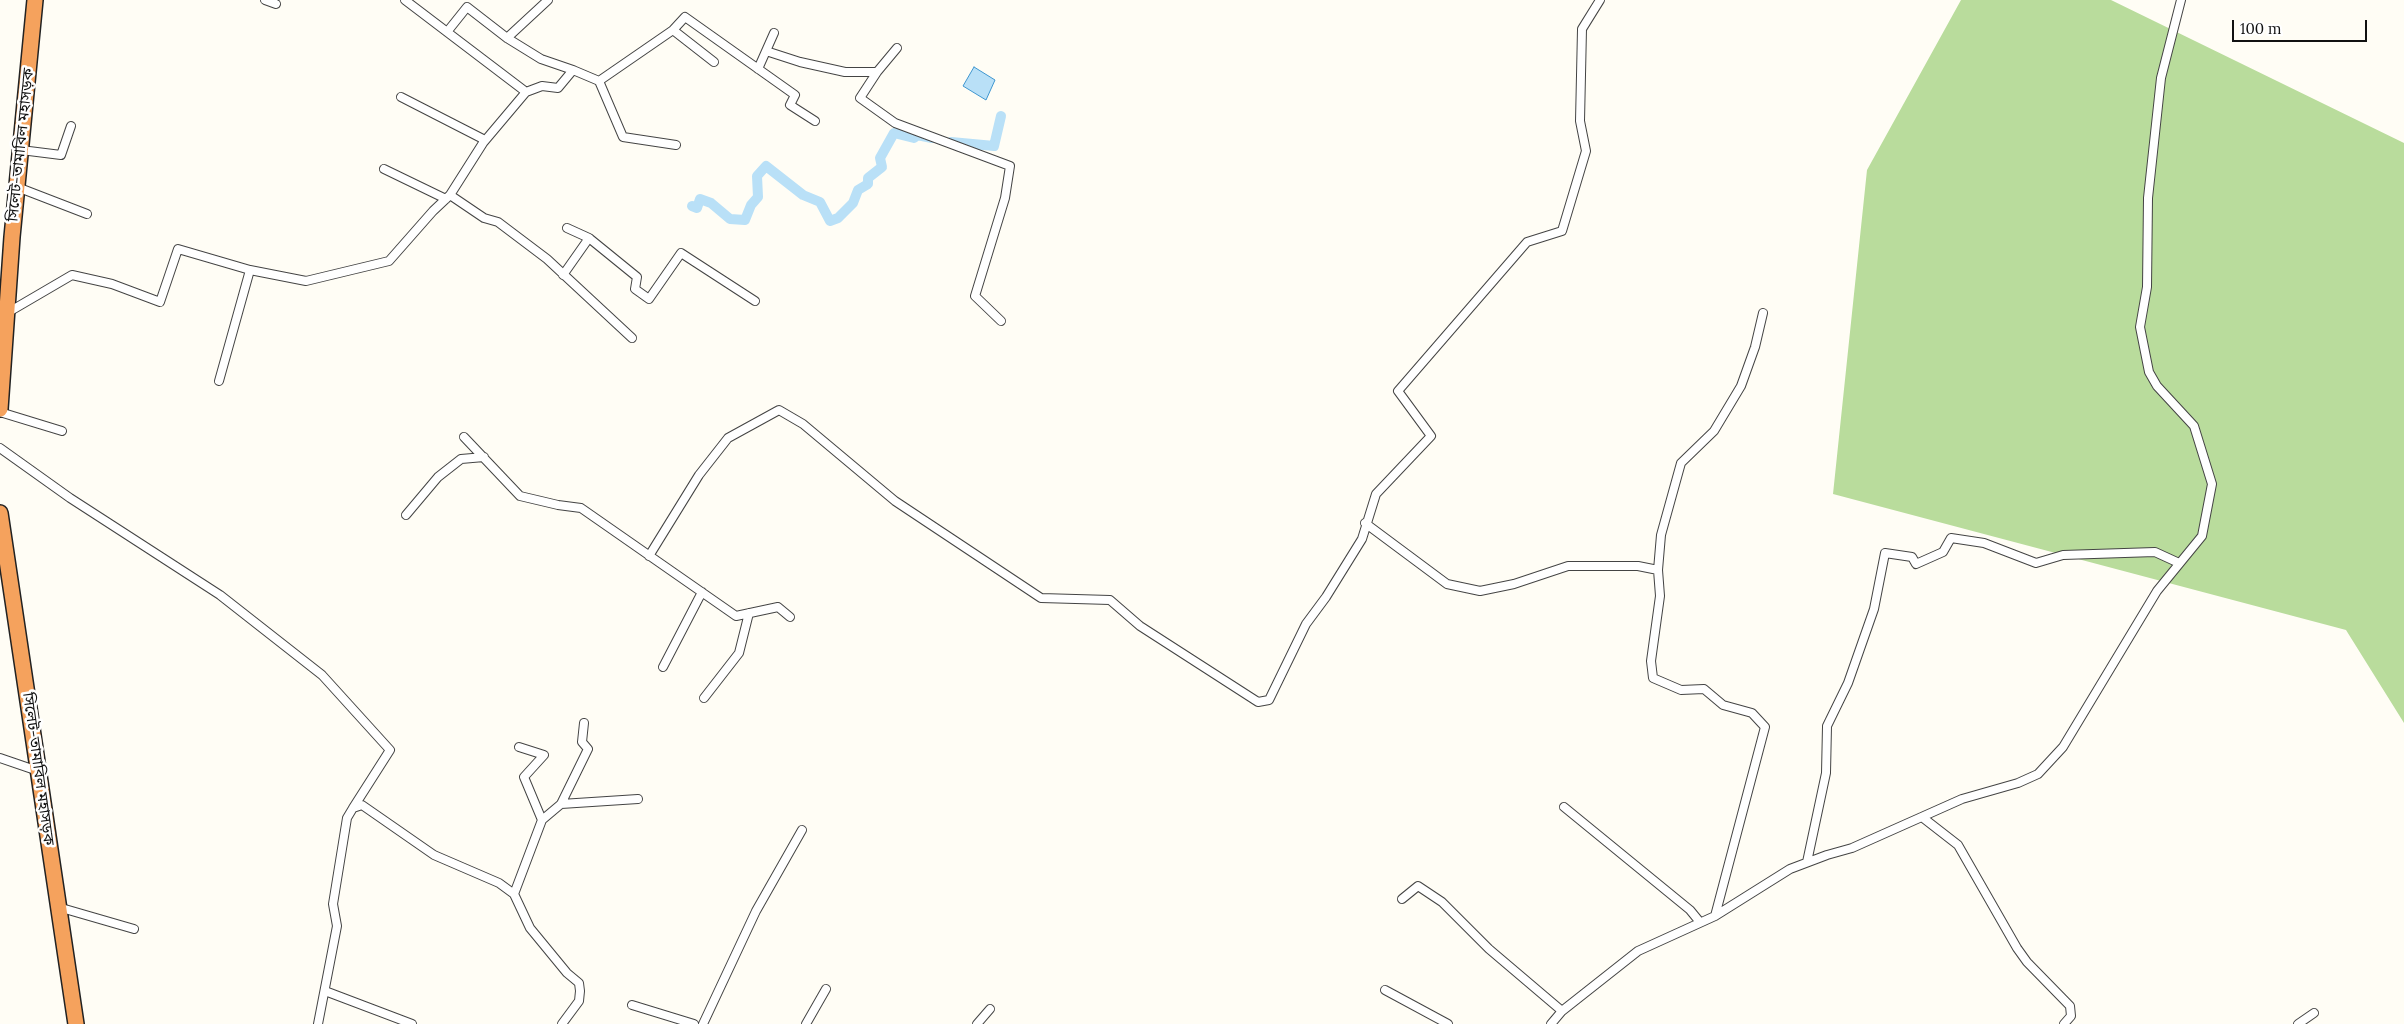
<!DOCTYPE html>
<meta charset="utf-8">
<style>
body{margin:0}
#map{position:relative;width:2404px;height:1024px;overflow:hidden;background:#fffdf5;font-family:Lora,serif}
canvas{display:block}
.scale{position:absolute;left:2232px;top:20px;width:135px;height:22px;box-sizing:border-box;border:2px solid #111;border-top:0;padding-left:6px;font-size:15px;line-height:18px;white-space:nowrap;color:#111;-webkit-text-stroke:4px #fff;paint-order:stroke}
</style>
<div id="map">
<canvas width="2404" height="1024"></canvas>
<div class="scale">100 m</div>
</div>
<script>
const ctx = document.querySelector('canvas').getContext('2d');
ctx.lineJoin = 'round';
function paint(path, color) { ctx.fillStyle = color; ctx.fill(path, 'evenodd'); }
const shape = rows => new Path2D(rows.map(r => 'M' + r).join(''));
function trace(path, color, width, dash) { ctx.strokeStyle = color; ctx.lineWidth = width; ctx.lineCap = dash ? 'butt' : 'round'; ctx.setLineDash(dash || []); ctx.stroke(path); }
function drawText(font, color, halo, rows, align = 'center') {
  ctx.font = font + ' Lora,"Noto Sans Bengali",serif'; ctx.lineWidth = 5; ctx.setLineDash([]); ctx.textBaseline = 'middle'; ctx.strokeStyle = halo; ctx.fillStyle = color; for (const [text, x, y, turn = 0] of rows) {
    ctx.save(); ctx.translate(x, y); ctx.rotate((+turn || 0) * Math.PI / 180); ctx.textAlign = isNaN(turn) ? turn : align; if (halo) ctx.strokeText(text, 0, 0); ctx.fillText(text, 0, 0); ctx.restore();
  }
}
paint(shape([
 [1961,0,2111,0,2404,143,2404,723,2346,630,1833,494,1867,170]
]), '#b9dc9c');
const water = shape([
 [974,67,995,80,986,100,963,86,974,67]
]);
paint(water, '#b9e0f7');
trace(water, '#3f96cf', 1);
trace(shape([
 [951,142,994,146,1001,116],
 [692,206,697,208,700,199,711,203,730,219,745,220,751,205,758,197,757,176,766,166,803,195,820,202,830,221,838,218,853,203,858,190,868,184,868,178,882,167,880,158,894,133,914,138,917,135,932,138]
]), '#b9e0f7', 10);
const street = shape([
 [265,0,276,4],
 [405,0,526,92],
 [673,30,685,17,795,95,790,105,815,121],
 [507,38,548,0],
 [766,51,800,62,845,72,877,72,897,48],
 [758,69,774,33],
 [573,70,599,81,673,30,714,62],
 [877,72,860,98,895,123,1010,166,1005,198,975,296,1001,321],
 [599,81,623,137,676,145],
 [401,97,485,140],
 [21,150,61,155,71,126],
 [384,169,446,199],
 [17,187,87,214],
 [450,195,484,218,498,222,547,259,632,338],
 [567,228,589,238],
 [563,275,589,238,637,277,635,289,649,299,681,253,755,301],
 [7,313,72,275,112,284,160,302,178,249,250,270],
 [219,381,250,270,306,281,389,261,433,211,450,195,483,143,526,92,542,86,558,88,573,70,541,59,507,38,467,7,447,32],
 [0,412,62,431],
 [464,437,520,496,558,505,581,508,736,616,778,607,790,617],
 [0,448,70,498,220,595,322,675,390,750,353,808],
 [406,515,438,477,461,459,484,457],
 [1365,523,1447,584,1480,591,1514,584,1568,566,1638,566,1658,570],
 [649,556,699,475,728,438,779,410,803,424,895,501,1041,598,1110,600,1140,626,1258,702,1269,700,1306,624,1326,597,1362,539,1376,494,1431,436,1398,391,1527,242,1562,231,1586,151,1580,121,1582,29,1600,0],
 [663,667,702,592],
 [704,698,739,653,749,613],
 [519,747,544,755,524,777,542,820,561,804,588,749,582,742,584,723],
 [0,758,38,771],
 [561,804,638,799],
 [1564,807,1690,910,1699,921],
 [1922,817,1958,845,2017,948,2027,962,2070,1006,2071,1016,2064,1024],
 [1807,862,1826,773,1827,726,1848,683,1874,609,1885,553,1912,557,1916,564,1943,552,1951,538,1984,543,2036,563,2063,555,2155,552,2179,563],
 [514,894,542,820],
 [1402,899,1418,886,1442,902,1489,949,1562,1011],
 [58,907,134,929],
 [1715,916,1765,727,1752,713,1723,705,1704,689,1681,690,1653,678,1651,661,1660,596,1658,570,1661,535,1681,463,1714,431,1741,386,1755,347,1763,313],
 [1385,990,1448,1024],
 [325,991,412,1024],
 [632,1005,694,1024],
 [318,1024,337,926,333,904,347,818,353,808,362,805,434,855,499,883,514,894,530,928,567,973,579,983,580,991,579,1001,562,1024],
 [703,1024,756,911,802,830],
 [806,1024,826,989],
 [977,1024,990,1009],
 [1551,1024,1562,1011,1638,951,1715,916,1790,869,1827,855,1852,848,1962,799,2018,783,2038,774,2063,747,2157,591,2202,536,2212,484,2194,426,2157,386,2149,372,2140,327,2147,287,2148,198,2161,78,2181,0],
 [2298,1024,2314,1013]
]);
const highway = shape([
 [0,409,12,237,35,0],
 [0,513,76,1024]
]);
trace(street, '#444', 10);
trace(highway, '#222', 18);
trace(street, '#fff', 8);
trace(highway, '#f5a25d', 15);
drawText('15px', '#111', '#fff', [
 ["সিলেট-তামাবিল মহাসড়ক",21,145,-84],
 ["সিলেট-তামাবিল মহাসড়ক",38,769,82]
]);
</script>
